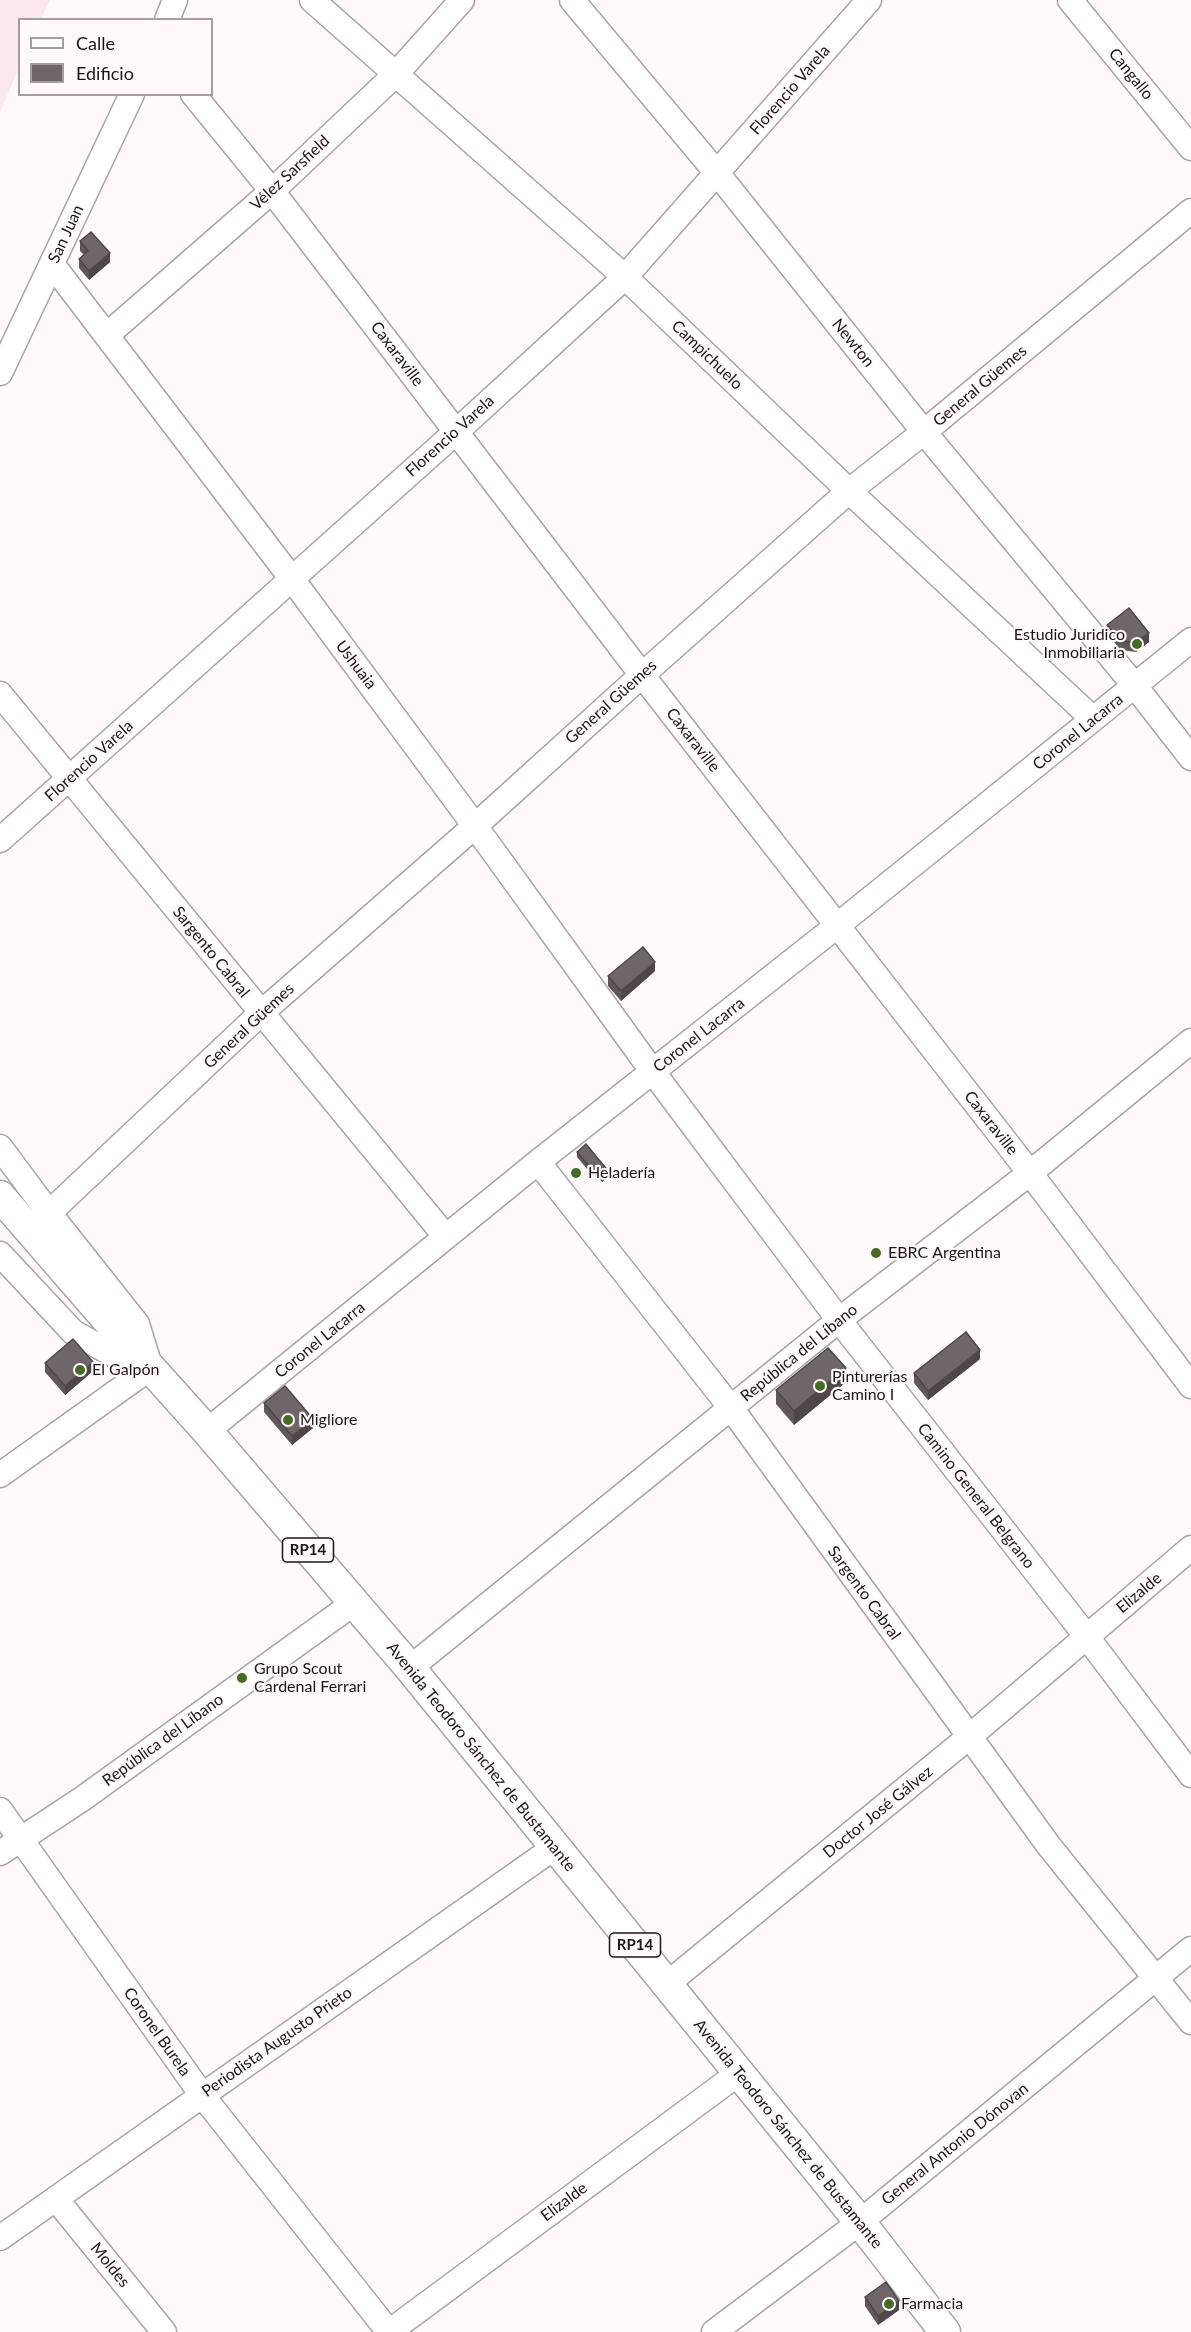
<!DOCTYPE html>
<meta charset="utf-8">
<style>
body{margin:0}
#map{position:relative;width:1191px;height:2332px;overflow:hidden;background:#fff9fb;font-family:Lato,sans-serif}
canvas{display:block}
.legend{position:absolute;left:18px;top:18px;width:195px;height:78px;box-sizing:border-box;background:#fff9fb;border:2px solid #a39fa0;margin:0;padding:8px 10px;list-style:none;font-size:18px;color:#1a1718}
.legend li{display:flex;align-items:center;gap:12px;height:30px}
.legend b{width:30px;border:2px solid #a39fa0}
</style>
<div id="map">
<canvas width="1191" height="2332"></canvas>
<ul class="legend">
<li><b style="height:8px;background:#fff"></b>Calle</li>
<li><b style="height:16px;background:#6e6669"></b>Edificio</li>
</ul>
</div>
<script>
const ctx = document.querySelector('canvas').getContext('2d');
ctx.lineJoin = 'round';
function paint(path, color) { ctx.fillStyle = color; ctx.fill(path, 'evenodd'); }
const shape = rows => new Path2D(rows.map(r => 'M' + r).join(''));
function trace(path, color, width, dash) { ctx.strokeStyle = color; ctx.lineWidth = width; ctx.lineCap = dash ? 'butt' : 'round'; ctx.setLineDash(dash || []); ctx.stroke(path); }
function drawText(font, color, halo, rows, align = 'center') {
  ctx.font = font + ' Lato,sans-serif'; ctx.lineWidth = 4.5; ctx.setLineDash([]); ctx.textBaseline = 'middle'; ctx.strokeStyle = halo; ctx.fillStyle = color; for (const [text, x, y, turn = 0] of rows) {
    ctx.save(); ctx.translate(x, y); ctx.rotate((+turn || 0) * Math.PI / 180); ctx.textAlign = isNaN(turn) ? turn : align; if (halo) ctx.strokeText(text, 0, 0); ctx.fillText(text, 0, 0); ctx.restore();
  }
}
paint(shape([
 [0,0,50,0,41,19,20,20,19,68,0,112]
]), '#fbe8ee');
const minor = shape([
 [312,0,625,277,849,491,1093,719],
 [572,0,717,173,924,432,1135,686,1191,758],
 [1070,0,1191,148],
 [167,20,175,0],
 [193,94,272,191,642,675,1030,1173,1191,1386],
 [52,264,292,579,475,826,653,1072,839,1320,1087,1637,1191,1775],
 [107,335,272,191,396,74,462,0],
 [0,373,132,94],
 [0,694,446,1237],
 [0,840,456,432,625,277,869,0],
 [0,1147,49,1213,137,1324,150,1366],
 [538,1162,731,1408,1049,1846,1191,2022],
 [49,1213,261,1013,475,826,642,675,849,491,924,432,1191,211],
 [0,1254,73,1332,123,1360,150,1368],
 [207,1431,538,1162,838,925,1191,640],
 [0,1475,150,1368],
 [410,1668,839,1320,1030,1173,1191,1041],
 [0,1810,202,2095,389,2332],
 [0,1853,82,1799,354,1603],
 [667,1984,969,1737,1191,1548],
 [56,2199,164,2332],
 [0,2238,555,1847],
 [389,2332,739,2073],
 [714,2332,860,2222,1191,1949]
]);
const major = shape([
 [0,1196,103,1315,207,1431,410,1668,860,2222,945,2332]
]);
trace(minor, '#aba2a5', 27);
trace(major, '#aba2a5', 33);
trace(minor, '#fff', 24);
trace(major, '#fff', 30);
paint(shape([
 [80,241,110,262,89,280,79,268,79,259,84,255,80,251],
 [1107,625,1149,642,1136,652,1121,650,1107,634],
 [655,971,621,1001,608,986,608,976],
 [577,1152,609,1176,602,1182,595,1174,593,1176,577,1157],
 [980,1359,928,1400,914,1383,914,1373],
 [45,1363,93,1371,65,1395,45,1372],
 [846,1382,794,1425,776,1404,776,1390],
 [264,1403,313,1428,292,1445,264,1412],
 [865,2297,899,2310,878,2325,865,2306]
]), '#5f585a');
paint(shape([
 [110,253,110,262,89,280,89,271],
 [1149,633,1149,642,1136,652,1136,642],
 [655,962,655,971,621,1001,621,991],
 [609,1172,609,1176,602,1182,602,1177],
 [980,1350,980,1359,928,1400,928,1391],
 [93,1362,93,1371,65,1395,65,1386],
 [846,1368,846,1382,794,1425,794,1411],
 [313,1419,313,1428,292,1445,292,1436],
 [899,2301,899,2310,878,2325,878,2316]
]), '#4d474a');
const building = shape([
 [91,232,110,253,89,271,79,259,88,251,80,241,91,232],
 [1129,608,1149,633,1136,642,1121,641,1107,625,1129,608],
 [643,947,655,962,621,991,608,976,643,947],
 [586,1144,609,1172,602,1177,595,1170,593,1171,577,1152,586,1144],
 [966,1332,980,1350,928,1391,914,1373,966,1332],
 [73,1339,93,1362,65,1386,45,1363,73,1339],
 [828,1348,846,1368,794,1411,776,1390,828,1348],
 [285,1386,313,1419,292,1436,264,1403,285,1386],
 [886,2282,899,2301,878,2316,865,2297,886,2282]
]);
paint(building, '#6e6669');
trace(building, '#4d474a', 1.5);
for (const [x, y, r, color] of [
 [1137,644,6,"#466a23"],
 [576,1173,6,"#466a23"],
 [876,1253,6,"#466a23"],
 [80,1370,6,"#466a23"],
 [820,1386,6,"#466a23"],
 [288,1420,6,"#466a23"],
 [242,1678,6,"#466a23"],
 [889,2304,6,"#466a23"]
]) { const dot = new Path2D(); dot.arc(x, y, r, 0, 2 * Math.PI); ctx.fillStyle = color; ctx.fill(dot); trace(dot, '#fff9fb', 2); }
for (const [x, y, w] of [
 [308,1550,51],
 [635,1945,51]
]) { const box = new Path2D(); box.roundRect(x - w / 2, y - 12, w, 24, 4.5); ctx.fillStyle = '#fff9fb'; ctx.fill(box); trace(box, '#1a1718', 1.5); }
drawText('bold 15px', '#1a1718', null, [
 ["RP14",308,1550],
 ["RP14",635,1945]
]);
drawText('16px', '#1a1718', '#fff9fb', [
 ["Cangallo",1131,74,51],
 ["Florencio Varela",790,90,-49],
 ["Vélez Sarsfield",290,173,-43],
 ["San Juan",66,234,-65],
 ["Newton",853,343,51],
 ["Caxaraville",397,354,53],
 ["Campichuelo",707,355,44],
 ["General Güemes",980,386,-40],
 ["Florencio Varela",450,436,-42],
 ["Ushuaia",356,665,53],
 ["General Güemes",611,702,-42],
 ["Coronel Lacarra",1078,732,-39],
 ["Caxaraville",693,740,52],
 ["Florencio Varela",89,761,-42],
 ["Sargento Cabral",211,952,51],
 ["General Güemes",249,1026,-43],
 ["Coronel Lacarra",699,1035,-38],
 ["Caxaraville",991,1123,52],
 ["Coronel Lacarra",320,1340,-39],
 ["República del Líbano",799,1353,-39],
 ["Camino General Belgrano",976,1496,52],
 ["Sargento Cabral",864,1593,54],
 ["Elizalde",1139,1593,-40],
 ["República del Líbano",163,1740,-36],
 ["Avenida Teodoro Sánchez de Bustamante",481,1757,51],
 ["Doctor José Gálvez",878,1812,-39],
 ["Coronel Burela",157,2032,55],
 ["Periodista Augusto Prieto",277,2042,-35],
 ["Avenida Teodoro Sánchez de Bustamante",788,2134,51],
 ["General Antonio Dónovan",955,2144,-39],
 ["Elizalde",564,2202,-37],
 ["Moldes",110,2265,51]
]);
drawText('16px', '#1a1718', '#fff9fb', [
 ["Estudio Juridico",1125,635,"right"],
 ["Inmobiliaria",1125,653,"right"],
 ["Heladería",588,1173],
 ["EBRC Argentina",888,1253],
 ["El Galpón",92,1370],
 ["Pinturerías",832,1377],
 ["Camino I",832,1395],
 ["Migliore",300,1420],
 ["Grupo Scout",254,1669],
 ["Cardenal Ferrari",254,1687],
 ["Farmacia",901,2304]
], 'left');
</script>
